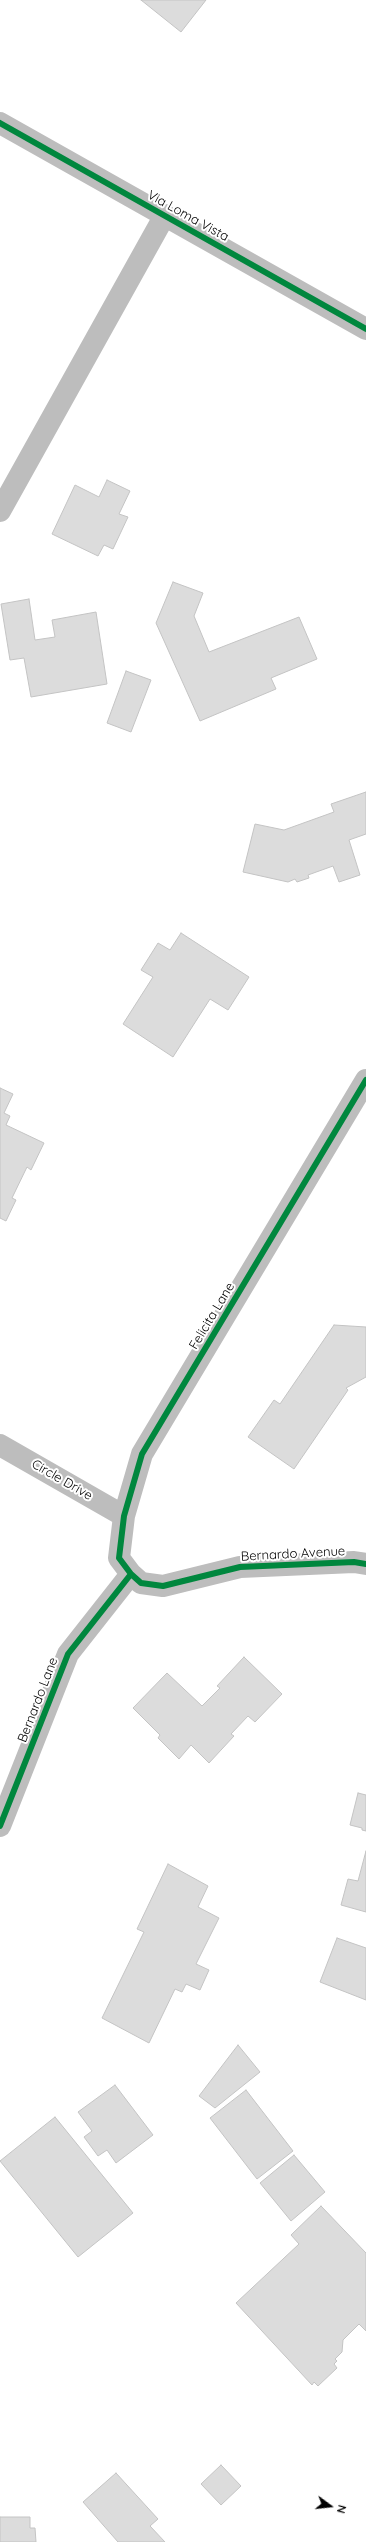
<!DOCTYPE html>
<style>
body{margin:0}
#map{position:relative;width:366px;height:2542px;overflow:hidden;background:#fff;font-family:Quicksand,sans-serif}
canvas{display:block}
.north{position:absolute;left:310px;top:2486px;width:40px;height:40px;-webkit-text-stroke:3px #fff;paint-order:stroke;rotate:105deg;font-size:11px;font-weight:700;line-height:16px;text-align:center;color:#000}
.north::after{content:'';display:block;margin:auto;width:14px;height:18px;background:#000;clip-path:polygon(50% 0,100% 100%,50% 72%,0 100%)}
</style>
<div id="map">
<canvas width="366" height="2542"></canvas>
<div class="north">N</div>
</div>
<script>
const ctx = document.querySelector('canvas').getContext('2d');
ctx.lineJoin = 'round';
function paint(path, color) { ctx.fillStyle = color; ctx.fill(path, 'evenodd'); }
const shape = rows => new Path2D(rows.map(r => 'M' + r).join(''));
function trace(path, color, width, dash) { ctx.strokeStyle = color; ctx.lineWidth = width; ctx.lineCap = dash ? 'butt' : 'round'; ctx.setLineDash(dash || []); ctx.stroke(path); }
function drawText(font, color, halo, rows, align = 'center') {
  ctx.font = font + ' Quicksand,sans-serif'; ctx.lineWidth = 4; ctx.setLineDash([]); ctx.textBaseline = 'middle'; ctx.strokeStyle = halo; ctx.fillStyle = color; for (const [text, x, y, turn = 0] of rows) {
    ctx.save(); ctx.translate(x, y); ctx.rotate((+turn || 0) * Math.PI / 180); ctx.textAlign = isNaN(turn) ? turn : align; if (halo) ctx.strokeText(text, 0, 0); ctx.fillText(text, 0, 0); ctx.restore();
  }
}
const building = shape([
 [141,0,206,0,181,32,141,0],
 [107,480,130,491,119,514,128,517,113,549,104,545,98,556,52,534,75,485,99,497,107,480],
 [173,582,203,593,194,616,209,652,299,617,317,659,271,678,276,689,200,721,156,623,173,582],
 [29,599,35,640,55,637,52,620,96,612,107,684,31,697,24,658,10,660,1,604,29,599],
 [126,671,151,680,131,732,107,723,126,671],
 [366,792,366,834,349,840,360,875,339,882,333,866,308,875,309,878,297,882,295,879,288,882,243,872,255,824,284,830,334,812,331,804,366,792],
 [181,933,249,977,228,1010,210,999,173,1057,123,1024,153,977,141,970,158,943,170,950,181,933],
 [0,1088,13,1094,4,1113,10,1116,6,1125,44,1143,31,1170,27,1167,12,1198,16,1200,6,1221,0,1218,0,1088],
 [334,1325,366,1327,366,1377,346,1388,348,1390,294,1469,248,1437,274,1400,280,1404,334,1325],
 [244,1657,282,1694,255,1722,248,1716,231,1734,234,1736,209,1763,191,1745,179,1759,158,1738,160,1735,133,1708,167,1673,202,1706,220,1688,217,1686,244,1657],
 [358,1793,366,1795,366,1831,362,1830,362,1828,350,1825,358,1793],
 [366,1851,366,1912,341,1905,348,1879,358,1881,366,1851],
 [168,1864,208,1886,198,1907,219,1918,196,1964,209,1970,200,1990,186,1984,182,1992,175,1989,149,2043,102,2018,144,1932,137,1929,168,1864],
 [337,1938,366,1948,366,2000,320,1982,337,1938],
 [238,2045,260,2072,215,2108,199,2096,238,2045],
 [115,2085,153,2135,116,2163,107,2150,98,2156,84,2137,92,2131,78,2112,115,2085],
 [246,2090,293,2151,257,2179,210,2118,246,2090],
 [55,2117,133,2213,78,2257,0,2161,55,2117],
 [294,2155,325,2192,291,2221,260,2183,294,2155],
 [321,2206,366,2253,366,2331,359,2324,343,2340,342,2352,335,2359,337,2361,334,2364,337,2368,318,2386,314,2382,312,2385,236,2303,299,2244,291,2235,321,2206],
 [221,2465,241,2486,221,2505,201,2484,221,2465],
 [116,2473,158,2519,150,2526,165,2542,118,2542,83,2502,116,2473],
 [0,2517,30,2517,30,2528,35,2528,36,2542,0,2542,0,2517]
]);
paint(building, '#dcdcdc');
trace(building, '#c4c4c4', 1);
trace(shape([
 [0,123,366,329],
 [0,511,165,215],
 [366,1080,142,1454,124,1516,119,1558,131,1574,141,1583,163,1586,240,1567,354,1562,366,1564],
 [0,1445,124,1516],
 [0,1826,68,1654,131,1574]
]), '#bdbdbd', 22);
trace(shape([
 [0,123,366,329],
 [366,1080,142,1454,124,1516,119,1558,131,1574,141,1583,163,1586,240,1567,354,1562,366,1564],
 [0,1826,68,1654,131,1574]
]), '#00873e', 6);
drawText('13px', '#000', '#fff', [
 ["Via Loma Vista",188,216,29],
 ["Felicita Lane",212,1316,-59],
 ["Circle Drive",62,1480,30],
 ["Bernardo Avenue",293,1554,-3],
 ["Bernardo Lane",38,1700,-69]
]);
</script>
